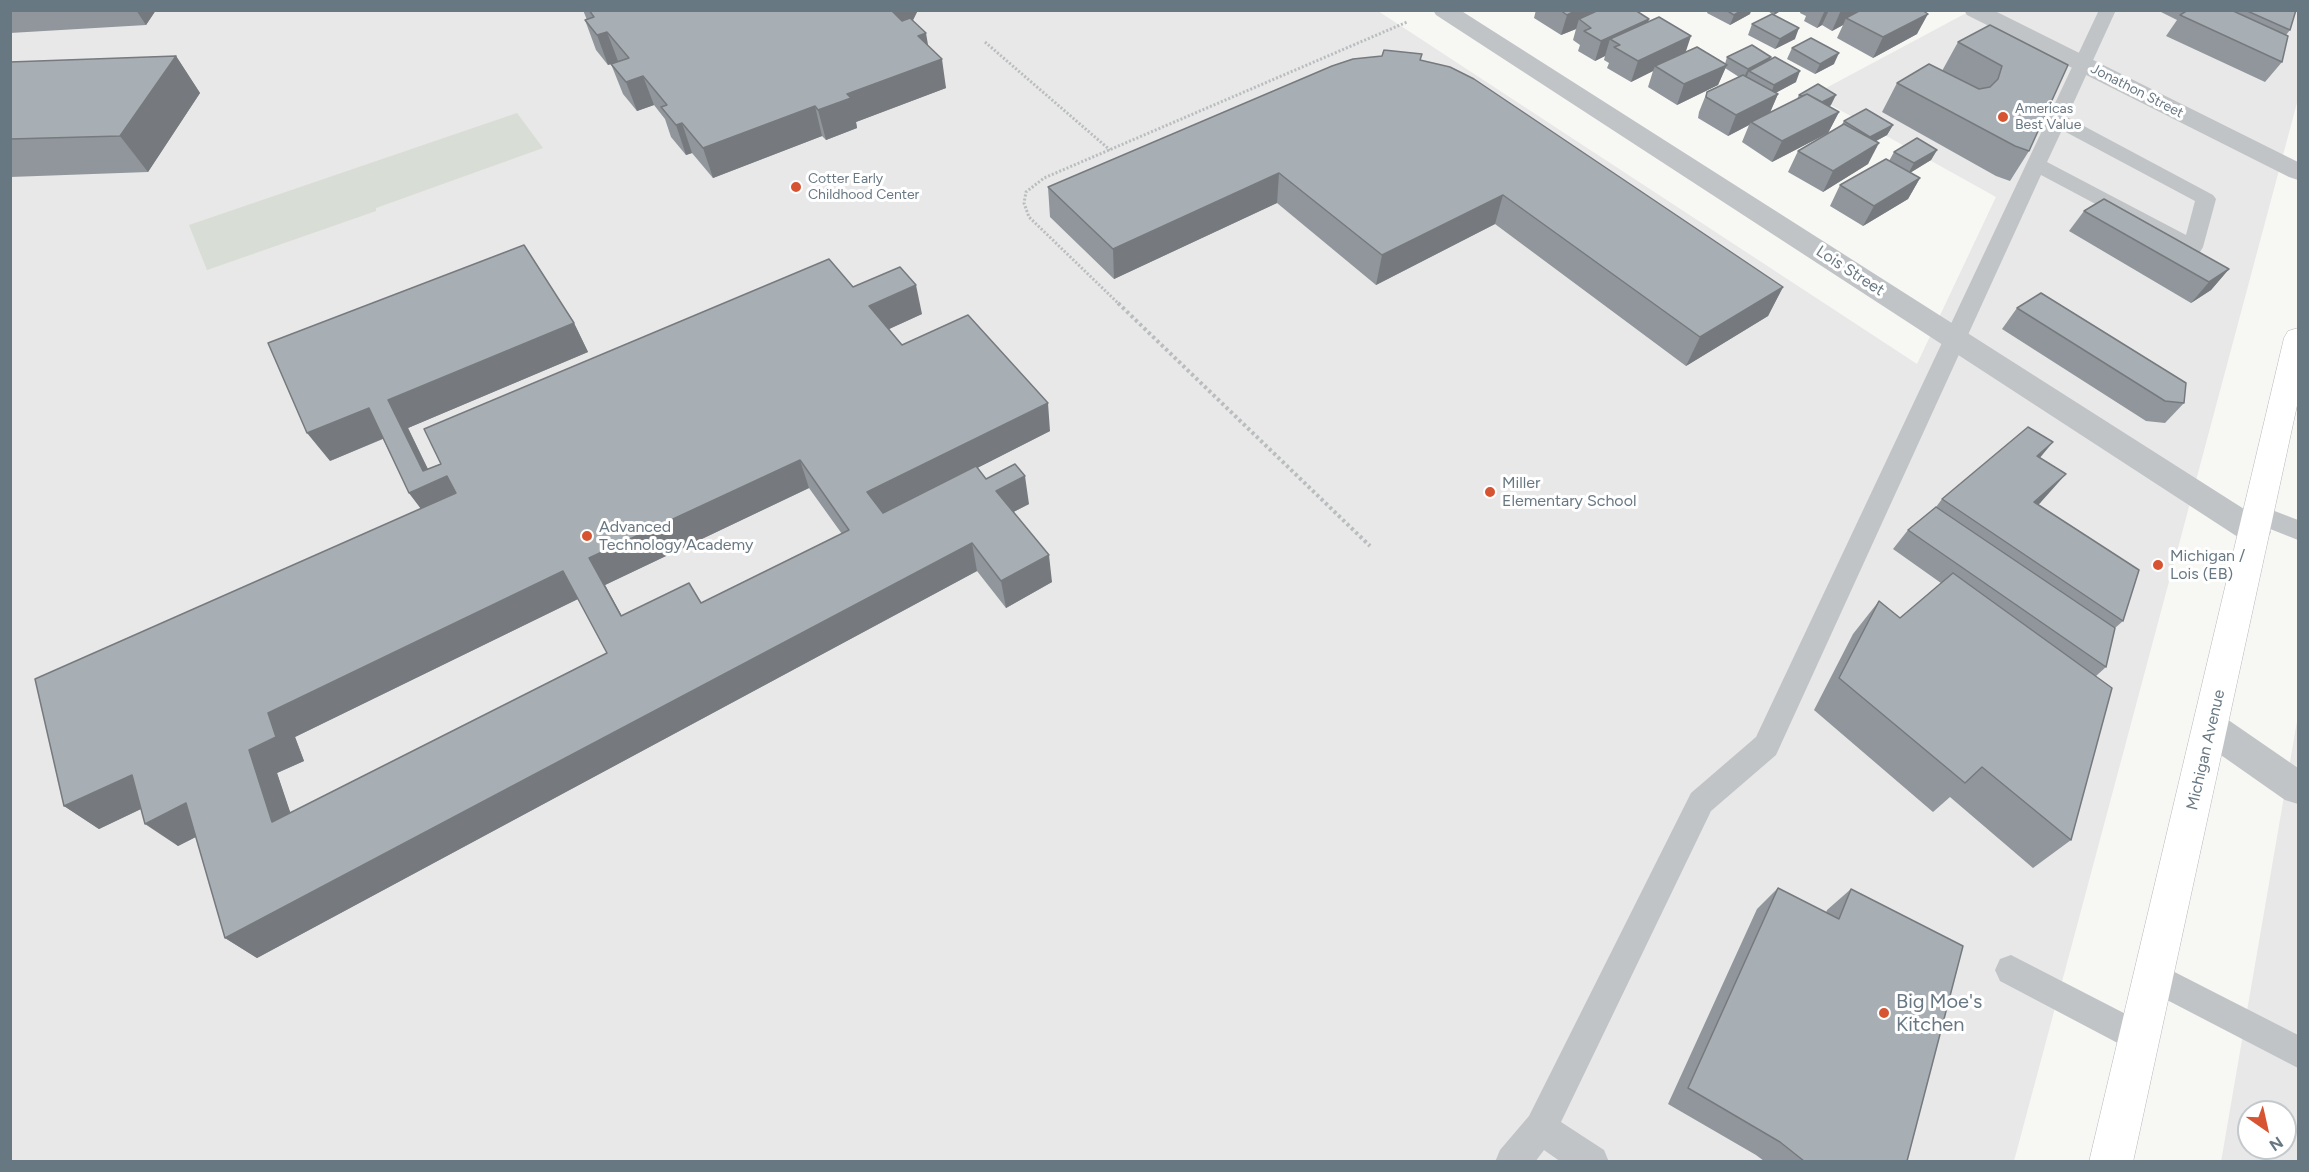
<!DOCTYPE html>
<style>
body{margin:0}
#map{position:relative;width:2309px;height:1172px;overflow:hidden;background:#f7f7f4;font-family:Figtree,sans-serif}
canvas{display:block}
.frame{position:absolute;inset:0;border:12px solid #687883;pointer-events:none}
.north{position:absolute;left:2237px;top:1100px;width:60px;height:60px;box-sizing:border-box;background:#fff;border:2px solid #c3c9cd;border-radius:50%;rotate:146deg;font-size:16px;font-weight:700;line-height:24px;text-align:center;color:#687883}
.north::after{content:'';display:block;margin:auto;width:21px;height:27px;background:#d75433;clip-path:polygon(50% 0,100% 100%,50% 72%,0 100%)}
</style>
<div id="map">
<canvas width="2309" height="1172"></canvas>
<div class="frame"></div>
<div class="north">N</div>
</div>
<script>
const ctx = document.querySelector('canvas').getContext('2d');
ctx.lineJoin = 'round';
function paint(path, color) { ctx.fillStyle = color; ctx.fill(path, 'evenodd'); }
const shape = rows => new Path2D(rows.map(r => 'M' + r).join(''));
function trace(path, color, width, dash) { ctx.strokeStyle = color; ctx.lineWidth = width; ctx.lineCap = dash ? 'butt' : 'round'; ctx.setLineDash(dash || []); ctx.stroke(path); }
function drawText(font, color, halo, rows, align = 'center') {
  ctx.font = font + ' Figtree,sans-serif'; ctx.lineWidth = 6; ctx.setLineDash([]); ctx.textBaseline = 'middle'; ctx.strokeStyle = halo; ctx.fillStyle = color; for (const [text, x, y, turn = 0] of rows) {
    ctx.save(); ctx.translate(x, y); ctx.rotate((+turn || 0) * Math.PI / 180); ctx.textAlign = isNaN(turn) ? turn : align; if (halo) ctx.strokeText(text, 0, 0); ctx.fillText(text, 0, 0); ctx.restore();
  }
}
paint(shape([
 [10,11,1378,11,1917,364,1996,197,1813,95,1970,11,2298,11,2298,99,2014,1161,11,1161],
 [2298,717,2298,1161,2221,1162,2296,727],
 [2249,1112,2285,1112,2285,1148,2249,1148]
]), '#e7e8e7');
paint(shape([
 [517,113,543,148,376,208,376,211,207,270,189,225]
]), '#d8ddd5');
const primary = shape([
 [2298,328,2298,401,2133,1162,2089,1162,2284,338,2288,331,2298,328]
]);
trace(primary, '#b4b8bb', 1);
trace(shape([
 [985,42,1110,150],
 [1120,305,1029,217,1024,203,1026,192,1044,178,1407,22]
]), '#babdbf', 3, [2, 2]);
trace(shape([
 [1118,303,1370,546]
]), '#babdbf', 4, [3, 3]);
paint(shape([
 [2099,10,2116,10,2067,117,2213,195,2216,199,2203,247,2200,252,2193,254,2186,252,2041,175,1776,755,1711,811,1561,1122,1604,1150,1609,1162,1561,1162,1544,1150,1535,1162,1495,1162,1500,1150,1529,1116,1691,793,1756,737,2099,10],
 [2062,130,2195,201,2186,235,2047,162,2062,130],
 [2259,505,2298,520,2298,540,2250,521,2247,514,2250,507,2259,505],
 [2011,955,2151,1027,2156,1038,2151,1049,2140,1054,2129,1049,2000,981,1995,970,2000,959,2011,955],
 [2153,961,2298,1035,2298,1068,2142,987,2137,976,2142,965,2153,961]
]), '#c0c4c7');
paint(shape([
 [1433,10,1460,10,2266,523,2271,532,2266,541,2255,545,2244,541,1436,15,1433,10],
 [1964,10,1993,10,2298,162,2298,180,2289,177,1967,15,1964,10],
 [2211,712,2224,717,2298,768,2298,804,2285,800,2198,739,2193,728,2198,717,2211,712]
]), '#c0c4c7');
paint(primary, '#fff');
paint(shape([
 [10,10,156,10,146,25,10,33],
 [583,10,918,10,913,20,928,46,946,88,856,122,857,128,826,140,822,136,713,178,692,153,686,155,671,137,665,119,654,105,637,111,623,94,611,64,618,62,608,65,596,50,585,20,587,20],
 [1536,10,1635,10,1649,19,1648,22,1685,52,1725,64,1727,57,1771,57,1769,60,1796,82,1775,93,1778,94,1770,112,1797,99,1799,95,1831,105,1829,107,1839,112,1828,133,1772,162,1742,142,1749,125,1728,136,1698,118,1699,112,1707,92,1739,77,1725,68,1718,85,1677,105,1648,87,1653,71,1631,82,1607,68,1609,63,1604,60,1605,56,1595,61,1578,51,1580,45,1573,40,1576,29,1561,35,1534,18],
 [1708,10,1751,10,1750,14,1730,25,1707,13],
 [1766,10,1782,10,1774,15],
 [1801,10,1922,10,1917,34,1873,58,1837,38,1843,25,1832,31,1822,25,1817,28,1804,21,1806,16,1800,13],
 [2157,10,2296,10,2290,30,2286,35,2282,62,2265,82,2166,36,2177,20],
 [1752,24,1795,39,1775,49,1748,35],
 [1990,25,2029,151,2010,181,1996,176,1882,112,1897,83,1942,71,1958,42],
 [1792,48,1834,64,1815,74,1787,59],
 [176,56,200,93,148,172,10,177,10,62],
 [1420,60,1783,287,1768,316,1686,366,1495,224,1376,285,1277,203,1114,279,1050,217,1048,187],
 [1844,121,1893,125,1887,135,1876,141,1868,164,1823,192,1788,172,1798,151,1841,126],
 [1937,150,1931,160,1910,173,1920,178,1908,199,1863,226,1830,206,1840,185,1889,161,1894,152],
 [2084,211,2229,269,2211,290,2191,303,2069,231],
 [853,287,922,314,889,329,902,345,1050,431,977,468,986,479,1029,504,1013,512,1052,582,1006,608,977,571,257,958,225,938,196,837,178,846,141,809,99,829,64,806,421,508,409,493,383,439,330,461,574,323,588,352,408,428,428,469],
 [809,488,842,534,701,603,622,616,605,585],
 [578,599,607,653,290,813,277,773,304,761,295,737],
 [2017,308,2184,403,2165,423,2146,421,2002,329],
 [2040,458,2041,502,2038,505,2123,621,2115,628,2106,667,2096,676,2071,840,2033,868,1950,797,1933,812,1814,710,1853,634,1879,601,1900,618,1941,583,1893,549,1908,530,1936,507,1942,499],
 [1778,888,1826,913,1827,910,1851,889,1907,1161,1764,1161,1756,1155,1668,1104,1757,909]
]), '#90969b');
paint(shape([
 [136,10,156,10,146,25],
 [918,10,905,36,890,11],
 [1577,10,1609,10,1579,19,1576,29,1561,35,1567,15],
 [1742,10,1751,10,1750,14,1730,25,1734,15],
 [1775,10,1782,10,1774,15],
 [1825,10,1829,10,1822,25,1817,28],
 [1841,10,1868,10,1846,18,1843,25,1832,31],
 [1928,14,1917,34,1873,58,1883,37],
 [1649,19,1642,39,1620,45,1610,39,1605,56,1595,61,1601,41],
 [1799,28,1795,39,1775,49,1780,39],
 [607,32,618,61,608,65,597,35],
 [926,33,931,62,918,36],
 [1691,36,1684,57,1655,66,1653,71,1631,82,1638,61],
 [1839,53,1834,64,1815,74,1820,64],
 [176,56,200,93,148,172,120,136],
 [1771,57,1766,67,1749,71,1746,78,1743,79,1748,69],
 [942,59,946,88,856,122,857,128,826,140,818,110,847,94],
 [1727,65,1718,85,1677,105,1684,84],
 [1800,71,1796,82,1770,96,1774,85],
 [643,76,654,105,637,111,626,82],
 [1778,94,1769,115,1751,122,1749,125,1728,136,1736,115],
 [1836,95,1831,105,1812,116,1817,105],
 [815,106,822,136,713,178,703,148],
 [1839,112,1828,133,1772,162,1782,141],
 [682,123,692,153,686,155,676,125],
 [1893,125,1887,135,1865,147,1870,137],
 [1879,143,1868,164,1823,192,1833,171],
 [1937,150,1931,160,1908,174,1914,163],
 [1279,173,1277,203,1114,279,1113,249],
 [1920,178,1908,199,1863,226,1874,206],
 [1503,195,1495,224,1376,285,1382,255],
 [2229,269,2211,290,2191,303,2209,282],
 [916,285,922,314,876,335,869,306],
 [1783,287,1768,316,1686,366,1700,337],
 [574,323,588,352,408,428,434,482,447,476,467,504,430,521,409,493,423,471,388,400],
 [1048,403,1050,431,875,520,867,492],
 [369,408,389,436,330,461,307,433],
 [2053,442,2029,471,2037,456],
 [800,460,809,488,605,585,636,642,621,616,589,558],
 [2066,474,2041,502,2010,530,2034,502],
 [1025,476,1029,504,1000,519,996,491],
 [972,543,977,571,257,958,225,938],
 [1049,555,1052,582,1006,608,1001,581],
 [563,571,580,598,295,737,304,761,277,773,301,844,272,822,249,750,268,713],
 [132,775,164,798,99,829,64,806],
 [186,803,217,826,178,846,145,824]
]), '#767a7e');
const building = shape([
 [589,10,891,10,902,21,910,18,926,33,918,36,942,59,847,94,851,98,818,110,815,106,703,148,682,123,676,125,661,107,667,105,643,76,626,82,611,64,629,58,607,32,597,35,585,20,594,17,589,10],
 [1560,10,1577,10,1567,15,1560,10],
 [1599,10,1635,10,1649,19,1601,41,1584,31,1591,28,1579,19,1599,10],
 [1726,10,1742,10,1734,15,1726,10],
 [1861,10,1922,10,1928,14,1883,37,1846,18,1861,10],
 [2188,10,2231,10,2288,36,2282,62,2180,15,2188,10],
 [2245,10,2296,10,2290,30,2245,10],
 [1772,14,1799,28,1780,39,1752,24,1772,14],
 [1659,17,1691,36,1638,61,1614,47,1620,45,1610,39,1659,17],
 [1990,25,2068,65,2029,151,2015,146,1897,83,1929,64,1979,89,1990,87,1998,79,2002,66,1958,42,1990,25],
 [1811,38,1839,53,1820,64,1792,48,1811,38],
 [1752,45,1771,57,1748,69,1727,57,1752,45],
 [1697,47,1727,65,1684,84,1655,66,1697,47],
 [1384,50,1422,54,1420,60,1450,67,1474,79,1783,287,1700,337,1503,195,1382,255,1279,173,1113,249,1048,187,1332,66,1353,59,1382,56,1384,50],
 [176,56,120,136,10,139,10,62,176,56],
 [1775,57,1800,71,1774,85,1749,71,1775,57],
 [1743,75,1778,94,1736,115,1706,97,1707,92,1743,75],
 [1818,84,1836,95,1822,102,1807,94,1802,96,1799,95,1818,84],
 [1807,94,1839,112,1782,141,1751,122,1807,94],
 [1866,109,1893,125,1870,137,1844,121,1866,109],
 [1844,124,1879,143,1833,171,1798,151,1844,124],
 [1917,138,1937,150,1914,163,1894,152,1917,138],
 [1886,159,1920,178,1874,206,1840,185,1886,159],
 [2104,199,2229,269,2209,282,2084,211,2104,199],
 [524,245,574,323,388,400,423,471,441,464,424,429,829,259,853,287,900,267,916,285,869,306,902,345,968,315,1048,403,867,492,883,513,976,466,986,479,1015,464,1025,476,996,491,1049,555,1001,581,972,543,225,938,186,803,145,824,132,775,64,806,35,679,456,493,447,476,409,493,369,408,307,433,268,343,524,245],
 [800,460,849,530,701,603,689,583,621,616,589,558,800,460],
 [563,571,607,653,272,822,249,750,276,737,268,713,563,571],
 [2041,293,2186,383,2184,403,2165,401,2017,308,2041,293],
 [2028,427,2053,442,2037,456,2066,474,2034,502,2139,570,2123,621,1942,499,2028,427],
 [1936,507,2115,628,2106,667,1908,530,1936,507],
 [1953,573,2112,688,2071,840,1982,767,1965,783,1839,678,1879,601,1900,618,1953,573],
 [1778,888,1839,919,1851,889,1963,946,1907,1161,1804,1161,1780,1142,1688,1088,1778,888]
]);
paint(building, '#a8afb4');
trace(building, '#767a7e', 1.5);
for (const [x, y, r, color] of [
 [2003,117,6,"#d75433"],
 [796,187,6,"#d75433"],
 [1490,492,6,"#d75433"],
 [587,536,6,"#d75433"],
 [2158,565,6,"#d75433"],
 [1884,1013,6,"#d75433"]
]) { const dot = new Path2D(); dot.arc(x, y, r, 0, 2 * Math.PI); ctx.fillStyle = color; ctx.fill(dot); trace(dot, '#fff', 2); }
drawText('14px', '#687883', '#fff', [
 ["Jonathon Street",2137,91,27]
]);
drawText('14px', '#687883', '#fff', [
 ["Americas",2015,109],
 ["Best Value",2015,125],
 ["Cotter Early",808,179],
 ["Childhood Center",808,195]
], 'left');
drawText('16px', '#687883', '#fff', [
 ["Lois Street",1850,271,33],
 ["Michigan Avenue",2206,750,-77]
]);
drawText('16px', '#687883', '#fff', [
 ["Miller",1502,483],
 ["Elementary School",1502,501],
 ["Advanced",599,527],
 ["Technology Academy",599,545],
 ["Michigan /",2170,556],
 ["Lois (EB)",2170,574]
], 'left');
drawText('20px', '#687883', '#fff', [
 ["Big Moe's",1896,1002],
 ["Kitchen",1896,1025]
], 'left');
</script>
